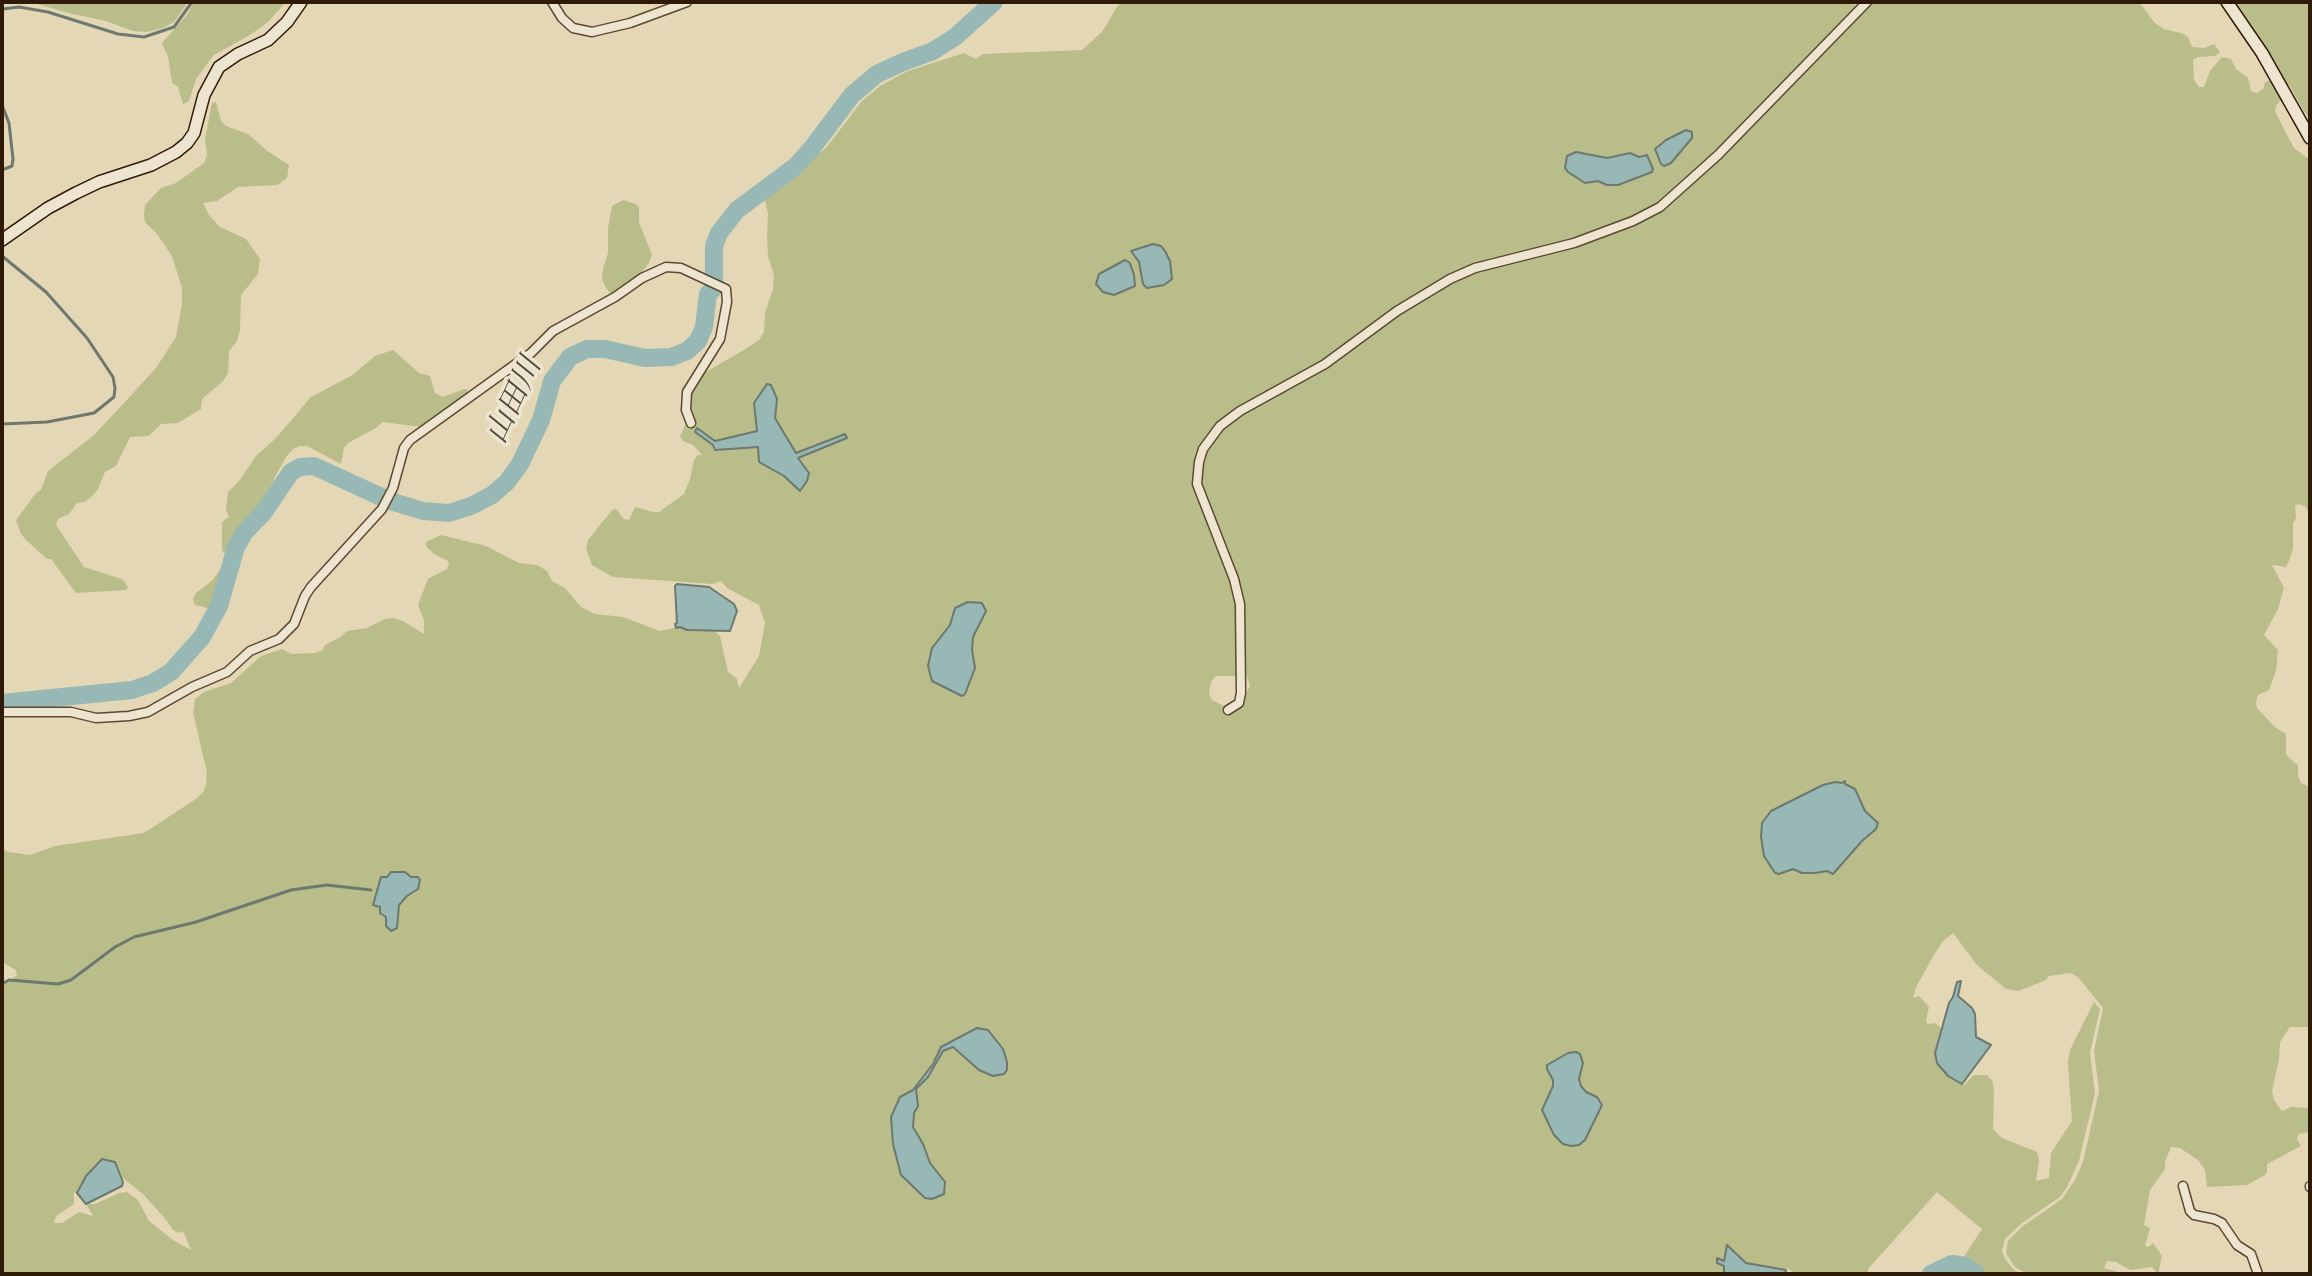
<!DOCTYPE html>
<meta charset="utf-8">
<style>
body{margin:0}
#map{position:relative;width:2312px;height:1276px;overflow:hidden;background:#e4d7b5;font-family:"Sorts Mill Goudy",serif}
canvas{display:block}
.frame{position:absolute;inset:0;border:4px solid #2f1a07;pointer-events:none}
</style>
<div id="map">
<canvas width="2312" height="1276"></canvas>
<div class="frame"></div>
</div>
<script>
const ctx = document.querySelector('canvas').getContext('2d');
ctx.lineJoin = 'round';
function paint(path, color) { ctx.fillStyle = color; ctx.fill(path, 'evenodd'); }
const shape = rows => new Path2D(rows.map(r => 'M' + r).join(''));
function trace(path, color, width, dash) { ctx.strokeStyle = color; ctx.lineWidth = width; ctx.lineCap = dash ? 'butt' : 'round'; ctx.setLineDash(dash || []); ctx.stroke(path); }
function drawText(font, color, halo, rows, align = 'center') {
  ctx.font = font + ' "Sorts Mill Goudy","Noto Serif JP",serif'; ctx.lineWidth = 7; ctx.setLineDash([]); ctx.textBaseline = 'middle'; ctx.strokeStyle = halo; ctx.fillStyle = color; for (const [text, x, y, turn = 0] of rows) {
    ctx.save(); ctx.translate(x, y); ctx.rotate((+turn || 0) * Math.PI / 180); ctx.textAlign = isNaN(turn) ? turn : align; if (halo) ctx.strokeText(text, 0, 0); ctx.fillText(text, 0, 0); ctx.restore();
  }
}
paint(shape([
 [31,2,188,2,174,22,163,28,147,32,133,31,106,21,68,13],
 [194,2,286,2,268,22,250,35,214,55,196,79,189,101,183,104,178,87,172,83,168,57,162,43,187,15],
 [1120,2,1853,2,1857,8,1785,79,1731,139,1737,139,1827,46,1846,32,1870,2,2139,2,2155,23,2164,29,2184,34,2188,37,2192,47,2204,48,2214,44,2220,52,2215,56,2198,57,2193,60,2194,80,2199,87,2204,87,2210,71,2222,57,2231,59,2236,69,2248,78,2251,91,2257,93,2263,89,2265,82,2270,80,2281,100,2276,106,2275,111,2286,133,2294,148,2310,160,2310,517,2306,507,2298,504,2295,506,2296,518,2293,523,2293,548,2289,561,2286,567,2272,565,2284,588,2278,609,2264,635,2278,650,2276,671,2269,690,2258,695,2256,702,2257,708,2275,727,2286,734,2286,754,2290,759,2298,765,2298,776,2301,783,2310,787,2310,1027,2290,1027,2280,1042,2279,1059,2272,1091,2274,1100,2282,1111,2291,1107,2310,1108,2310,1132,2298,1134,2297,1139,2301,1146,2267,1164,2267,1172,2265,1175,2247,1185,2207,1187,2205,1170,2198,1160,2180,1148,2171,1147,2165,1162,2165,1169,2150,1190,2144,1225,2150,1228,2145,1246,2149,1247,2153,1243,2162,1256,2158,1274,2152,1267,2130,1270,2116,1262,2107,1261,2104,1268,2125,1274,2029,1274,2020,1270,2015,1267,2006,1253,2008,1241,2023,1226,2062,1199,2075,1180,2083,1162,2099,1091,2094,1051,2103,1008,2078,977,2070,973,2049,976,2046,980,2019,991,2006,989,1977,965,1953,933,1943,941,1934,955,1916,987,1913,998,1919,996,1929,1007,1926,1020,1927,1024,1935,1023,1941,1028,1935,1053,1936,1059,1948,1076,1964,1085,1974,1075,1987,1075,1990,1078,1993,1082,1994,1092,1993,1129,2002,1138,2037,1152,2039,1160,2036,1181,2049,1178,2051,1153,2072,1121,2068,1062,2070,1050,2094,1002,2100,1009,2090,1053,2095,1093,2079,1161,2067,1187,2060,1197,2022,1223,2005,1239,2002,1251,2005,1259,2013,1269,2021,1274,1980,1274,1965,1263,1965,1255,1982,1229,1937,1192,1868,1269,1868,1274,1796,1274,1787,1268,1786,1270,1755,1266,1746,1262,1727,1245,1724,1262,1717,1259,1717,1263,1724,1266,1724,1274,2,1274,2,987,17,975,16,970,2,962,2,848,8,852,30,855,55,846,144,833,196,799,204,791,206,784,207,772,193,713,195,699,204,692,231,683,261,656,282,649,291,654,315,653,323,650,325,645,339,638,347,631,367,628,385,619,394,618,403,621,424,634,424,620,418,605,428,579,447,569,449,564,448,561,434,554,426,546,426,542,441,535,486,546,519,563,537,565,547,571,552,581,565,588,581,607,595,614,623,617,660,631,680,627,687,630,714,631,720,636,728,672,737,679,739,688,759,656,765,623,759,605,727,588,721,581,712,584,613,577,592,565,586,549,588,540,612,510,616,509,624,519,629,520,635,507,653,512,659,512,684,494,690,479,694,460,698,455,702,455,693,445,683,441,680,437,686,423,692,420,688,407,688,394,699,376,744,350,759,340,764,332,765,313,773,289,774,276,768,256,767,238,768,213,765,201,769,192,826,148,862,101,880,86,908,71,964,53,976,59,983,54,1082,50,1102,32],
 [1679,193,1661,209,1634,223,1575,246,1476,271,1451,281,1401,312,1327,365,1247,411,1222,431,1208,450,1201,465,1201,487,1236,578,1242,602,1244,667,1250,686,1241,704,1234,711,1226,711,1226,707,1212,700,1209,694,1211,682,1216,676,1239,676,1237,634,1239,616,1232,581,1199,503,1195,485,1194,472,1200,449,1212,431,1229,414,1332,356,1409,298,1449,276,1475,266,1573,240,1619,224],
 [391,872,405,872,411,877,420,878,418,889,407,896,399,905,397,928,391,931,386,926,386,917,380,913,380,907,373,905,381,877,387,878],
 [102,1159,115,1162,123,1178,144,1195,167,1221,173,1230,179,1233,183,1231,191,1250,173,1240,149,1221,138,1200,127,1192,119,1193,95,1204,86,1204,93,1216,79,1212,62,1223,54,1223,56,1216,74,1204,74,1193,77,1193,86,1176],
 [2234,2,2310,2,2310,119,2303,110,2290,86,2285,83],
 [216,102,221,121,226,126,248,134,266,150,289,165,287,178,277,185,238,187,217,201,203,203,209,215,220,227,246,239,260,259,258,274,241,295,240,330,237,341,229,351,228,373,223,381,202,399,201,409,178,423,161,424,149,436,130,437,116,466,105,472,98,489,92,496,85,502,77,503,69,514,58,519,56,525,84,567,122,579,128,587,126,590,76,593,51,559,47,559,26,540,21,534,16,520,36,493,41,490,48,471,93,436,124,403,156,368,176,337,182,304,182,288,172,256,157,234,145,222,144,215,145,205,161,188,176,183,204,163,207,155,205,139,211,108,212,103],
 [623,200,636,204,639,207,639,222,652,255,649,263,636,280,615,294,610,293,606,288,602,279,603,269,608,253,608,228,612,206],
 [393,350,419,373,430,376,435,393,443,397,464,389,468,390,465,399,422,427,383,422,376,428,348,443,344,448,341,464,307,446,300,446,293,449,286,457,275,477,258,520,238,538,230,552,224,553,222,550,222,522,229,517,226,510,228,492,239,481,256,456,276,438,311,397,351,376,375,356],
 [224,563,228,563,218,601,214,606,207,608,195,605,193,599,196,593,213,580]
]), '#b9bd8a');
const water = shape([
 [1686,130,1692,132,1692,138,1671,163,1664,166,1661,164,1655,149,1666,140,1686,130],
 [1576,152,1607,158,1630,153,1639,157,1647,155,1653,169,1652,172,1618,185,1607,185,1598,181,1585,183,1568,172,1565,168,1567,156,1576,152],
 [1153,244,1161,246,1165,251,1170,261,1172,279,1164,285,1147,288,1143,284,1139,262,1131,251,1153,244],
 [1125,260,1130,263,1134,275,1135,286,1114,295,1103,292,1096,284,1099,274,1125,260],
 [767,384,771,385,777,399,775,418,796,453,845,434,847,438,798,458,809,473,807,481,800,491,784,476,759,462,758,447,715,450,713,445,695,432,697,428,715,441,757,431,754,403,767,384],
 [677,584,709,587,734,604,737,611,730,631,687,630,680,627,676,628,675,624,677,623,675,586,677,584],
 [968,602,982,603,986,611,973,637,972,650,975,668,965,694,962,696,932,681,928,666,932,648,950,625,955,608,968,602],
 [1845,781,1845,784,1855,789,1865,811,1878,823,1876,829,1862,841,1833,874,1827,871,1815,873,1802,873,1793,869,1779,874,1775,873,1764,856,1761,837,1762,823,1771,811,1823,785,1835,782,1842,783,1845,781],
 [391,872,405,872,411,877,418,877,420,880,418,889,407,896,399,905,397,928,391,931,386,926,386,917,380,913,380,907,373,905,381,877,387,877,391,872],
 [1961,981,1958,996,1972,1008,1975,1014,1976,1037,1991,1045,1962,1084,1948,1076,1937,1063,1935,1053,1949,1003,1953,997,1957,982,1961,981],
 [977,1028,988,1030,1003,1049,1007,1062,1007,1070,1004,1074,993,1076,979,1070,953,1047,943,1051,928,1077,916,1089,918,1106,914,1113,913,1127,923,1144,930,1163,945,1182,944,1194,932,1199,925,1198,901,1175,893,1144,891,1117,900,1097,913,1090,933,1064,941,1047,977,1028],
 [1576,1052,1580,1054,1583,1063,1579,1079,1581,1086,1586,1092,1597,1097,1602,1105,1585,1140,1579,1145,1571,1146,1563,1144,1554,1135,1542,1110,1553,1086,1553,1080,1547,1069,1547,1065,1568,1053,1576,1052],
 [102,1159,115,1162,123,1182,122,1186,86,1204,77,1193,86,1176,102,1159],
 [1727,1245,1746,1263,1786,1270,1785,1274,1724,1274,1724,1266,1717,1263,1717,1258,1724,1261,1727,1245]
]);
paint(water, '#97b8b5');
trace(water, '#6d796f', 2);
trace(shape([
 [2,12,3,9,19,7,48,12,118,34,144,37,174,27,192,2],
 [2,105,9,123,13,159,12,166,2,170],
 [2,256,46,292,87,338,113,377,115,388,114,397,94,413,47,422,2,424],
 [2,984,9,980,58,984,71,980,115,947,134,937,196,922,291,890,327,885,371,890]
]), '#6d796f', 3);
trace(shape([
 [2,703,132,690,153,683,171,672,202,637,219,606,236,547,244,533,264,512,291,472,300,467,314,466,390,501,423,511,449,513,471,506,492,495,507,482,520,464,541,420,552,381,570,357,587,349,605,349,645,358,671,357,687,351,698,341,704,327,708,294,714,288,714,246,719,233,737,210,796,166,812,148,852,95,877,74,903,62,933,51,955,37,994,2],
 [1931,1274,1952,1264,1966,1266,1976,1274]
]), '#97b8b5', 18);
const street = shape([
 [552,2,562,18,573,28,592,32,630,23,687,2],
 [1228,710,1239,703,1241,693,1240,604,1234,579,1197,484,1199,462,1203,449,1220,426,1240,411,1325,364,1397,311,1450,279,1475,268,1574,243,1633,221,1660,207,1718,155,1867,2],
 [2,712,71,712,96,718,129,716,148,712,192,687,227,672,250,651,279,639,294,624,305,596,311,587,382,509,393,488,404,448,410,440,531,353,553,331,615,297,642,278,666,267,681,268,726,289,727,302,720,339,687,392,686,410,691,423],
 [2183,1186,2190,1211,2194,1215,2214,1219,2222,1223,2237,1245,2251,1254,2258,1274],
 [2310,1186,2310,1187]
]);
const secondary = shape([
 [2227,2,2262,53,2310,138],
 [2,240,48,208,76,193,99,182,151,165,176,152,187,143,194,133,204,95,219,67,238,54,268,40,287,22,301,2]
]);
trace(street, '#5c4932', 11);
trace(secondary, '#2f1a07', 14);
trace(street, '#ede5cf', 8);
trace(secondary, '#ede5cf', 11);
drawText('italic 30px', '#4e493b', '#ede5cf', [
 ["山田川",517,402,-65]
]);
</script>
